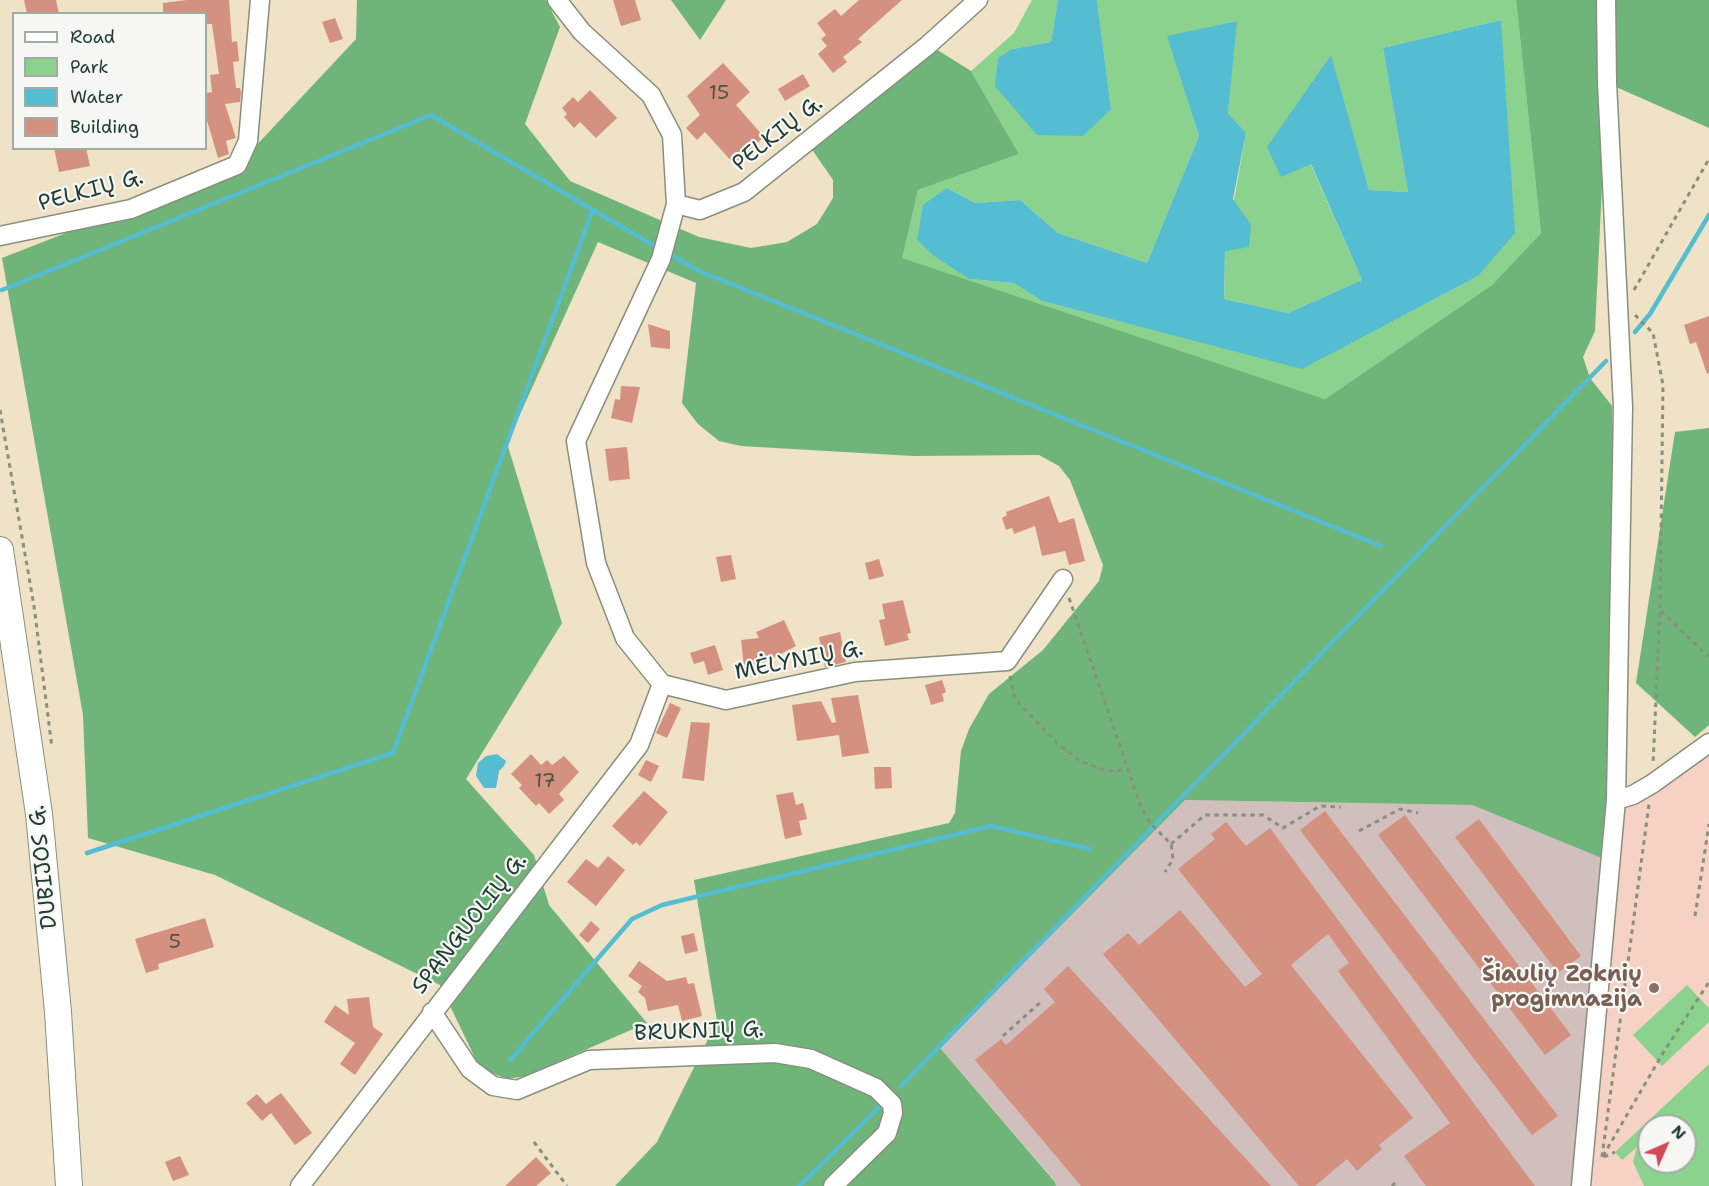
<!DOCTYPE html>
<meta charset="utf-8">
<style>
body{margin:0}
#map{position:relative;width:1709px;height:1186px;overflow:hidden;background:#efe2c6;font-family:"Shantell Sans",sans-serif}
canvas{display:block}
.legend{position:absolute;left:12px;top:12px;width:195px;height:138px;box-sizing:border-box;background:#f6f6f2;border:2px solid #a0aca6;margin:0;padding:8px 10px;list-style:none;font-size:18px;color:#1f3d34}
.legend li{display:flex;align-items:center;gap:12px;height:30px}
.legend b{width:30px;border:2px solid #a0aca6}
.north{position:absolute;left:1637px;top:1114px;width:60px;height:60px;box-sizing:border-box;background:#f6f6f2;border:2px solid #a0aca6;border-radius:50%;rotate:45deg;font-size:16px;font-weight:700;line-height:24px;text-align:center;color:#1f3d34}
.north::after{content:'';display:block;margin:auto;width:21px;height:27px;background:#d1495b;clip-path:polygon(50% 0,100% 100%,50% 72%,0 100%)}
</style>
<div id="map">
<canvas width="1709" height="1186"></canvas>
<ul class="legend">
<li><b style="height:8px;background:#fff"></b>Road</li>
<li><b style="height:16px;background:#8ad28e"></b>Park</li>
<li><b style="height:16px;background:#54bdd1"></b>Water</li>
<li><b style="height:16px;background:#d5917f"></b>Building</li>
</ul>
<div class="north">N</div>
</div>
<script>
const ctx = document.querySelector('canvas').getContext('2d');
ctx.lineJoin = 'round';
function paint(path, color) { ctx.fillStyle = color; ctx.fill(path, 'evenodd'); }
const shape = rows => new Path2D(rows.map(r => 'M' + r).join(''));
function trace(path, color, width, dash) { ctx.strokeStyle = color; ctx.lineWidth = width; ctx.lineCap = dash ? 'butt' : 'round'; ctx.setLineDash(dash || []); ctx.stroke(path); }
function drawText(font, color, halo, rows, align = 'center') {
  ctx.font = font + ' "Shantell Sans",sans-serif'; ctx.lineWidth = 4.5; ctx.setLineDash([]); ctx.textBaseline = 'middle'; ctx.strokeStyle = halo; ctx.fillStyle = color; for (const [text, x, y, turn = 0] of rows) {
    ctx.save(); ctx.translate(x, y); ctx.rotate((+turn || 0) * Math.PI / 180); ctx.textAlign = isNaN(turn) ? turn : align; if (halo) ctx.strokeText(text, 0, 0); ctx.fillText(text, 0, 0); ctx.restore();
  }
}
paint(shape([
 [1709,743,1709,1186,1581,1186,1616,800],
 [1649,1126,1685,1126,1685,1162,1649,1162]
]), '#f6d2c4');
paint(shape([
 [1185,800,1472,805,1609,861,1581,1186,1056,1186,1055,1181,940,1048]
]), '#d1bfbe');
paint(shape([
 [1032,0,1058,0,1051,42,1012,49,1111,109,1097,0,1516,0,1541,233,1492,285,1325,399,901,258,918,190,1019,154,971,71,1014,33],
 [1501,20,1478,276,1302,368,1042,301,1014,283,969,279,947,188,975,203,1020,200,1058,233,1147,263,1199,136,1168,37,1236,21,1228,113,1246,133,1225,251,1224,299,1288,313,1362,280,1310,163,1330,56,1369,190,1408,192,1383,48],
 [1687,985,1709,1008,1709,1022,1662,1066,1633,1035],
 [1709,1064,1709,1186,1644,1186,1633,1162,1637,1147,1622,1160,1615,1152],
 [1649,1126,1685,1126,1685,1162,1649,1162]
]), '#8ad28e');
paint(shape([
 [357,0,546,0,560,27,525,124,570,181,699,237,751,248,787,242,817,224,833,198,833,180,811,148,936,49,971,71,1019,154,918,190,902,258,1325,399,1492,285,1541,233,1516,0,1709,0,1709,128,1607,83,1595,331,1583,357,1590,378,1612,406,1616,800,1609,861,1472,805,1185,800,940,1048,1055,1182,1056,1186,615,1186,657,1142,717,1021,694,880,949,823,955,813,961,751,969,729,989,694,1043,650,1099,581,1103,565,1070,480,1059,466,1039,455,913,456,741,446,719,441,698,424,682,403,696,283,598,242,507,443,562,623,466,779,534,855,549,905,647,1023,525,1076,508,1079,489,1072,476,1060,440,985,215,875,88,838,83,715,2,258,237,166,356,39],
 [671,0,726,0,700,40],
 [1709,428,1709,725,1695,737,1636,683,1675,432]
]), '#6fb479');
paint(shape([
 [1058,0,1097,0,1111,109,1083,136,1037,135,995,86,998,58,1012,49,1051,42],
 [1501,20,1515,233,1478,276,1302,369,1042,301,1014,283,969,279,933,255,917,240,923,205,947,188,975,203,1020,200,1058,233,1147,263,1199,136,1167,36,1237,21,1228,113,1246,133,1233,199,1251,225,1249,247,1225,251,1224,299,1288,313,1362,280,1311,164,1281,177,1267,147,1331,55,1369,190,1408,192,1383,48],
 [497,754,506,761,504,766,499,771,496,788,484,788,476,776,478,763,486,756]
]), '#54bdd1');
trace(shape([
 [668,253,699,271,1381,546],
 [2,290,431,115,658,248],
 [1635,332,1650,314,1709,215],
 [87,853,393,753,593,209],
 [510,1060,632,919,662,905,991,826,1090,849],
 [901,1086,1606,361],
 [799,1186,880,1106]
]), '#54bdd1', 4.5);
paint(shape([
 [24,0,56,0,59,14,27,14],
 [187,0,229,0,232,42,237,41,239,61,233,62,236,88,240,88,241,93,240,102,225,104,236,138,226,141,229,154,218,158,206,117,206,93,212,92,210,75,219,74,212,24,206,24,206,14,163,14,163,3],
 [613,0,635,0,641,20,621,26],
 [859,0,902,0,858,39,862,42,843,57,847,62,833,73,818,54,827,46,821,39,826,35,817,23,835,9,841,16],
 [335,18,343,39,330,43,322,22],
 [723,63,750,92,736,105,764,137,734,164,705,132,697,140,686,128,700,115,687,96],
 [803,74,810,86,785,101,778,89],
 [590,90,617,118,596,138,580,122,574,128,564,117,567,114,562,108,573,97,578,102],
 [54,148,86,148,90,166,59,172],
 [1709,316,1709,373,1707,374,1696,342,1690,344,1684,325],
 [648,324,670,331,670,349,651,347],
 [621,386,640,387,632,423,611,418,615,399,620,400],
 [627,447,630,479,609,481,605,449],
 [1049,496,1059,523,1074,518,1085,561,1069,565,1065,551,1042,556,1035,526,1014,534,1012,528,1006,530,1002,518,1007,515,1006,512],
 [731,555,736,579,721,582,716,557],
 [879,559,884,576,869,580,865,563],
 [903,600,911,633,907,634,909,640,885,646,879,620,885,619,882,604],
 [784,620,796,646,760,665,744,667,741,640,759,638,756,632],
 [840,632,846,662,825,667,819,637],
 [715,645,723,670,708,675,704,661,694,664,690,653],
 [942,680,946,692,942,694,944,701,931,705,925,685],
 [858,695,869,753,842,757,839,735,797,741,792,705,821,701,832,723,836,722,831,698],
 [670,703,681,708,667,738,656,733],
 [691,722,710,723,704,781,682,778],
 [531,754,541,765,547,760,552,765,564,756,579,772,559,794,564,800,549,814,539,803,536,806,519,788,522,785,511,774],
 [646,760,659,766,651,782,638,775],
 [874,767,891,767,892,788,875,789],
 [644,791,668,812,640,846,636,842,633,845,612,826],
 [793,792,796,805,803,803,807,819,799,821,802,835,785,839,776,795],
 [1325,811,1558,1116,1532,1135,1300,830],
 [1405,815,1571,1035,1545,1055,1378,835],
 [1479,819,1581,956,1558,973,1455,837],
 [1226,822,1246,846,1270,828,1535,1186,1426,1186,1404,1156,1450,1123,1338,971,1349,963,1328,934,1291,965,1413,1118,1379,1145,1382,1149,1357,1171,1347,1159,1315,1186,1299,1186,1103,954,1128,933,1139,945,1180,910,1245,987,1262,974,1178,869,1215,839,1211,834],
 [608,856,625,870,596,906,567,882,586,859,598,868],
 [205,918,214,947,158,964,159,969,146,973,135,939],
 [591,921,600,929,588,943,579,935],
 [694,933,698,951,685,954,681,936],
 [639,961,667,981,686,977,688,984,694,983,702,1016,682,1021,678,1005,648,1011,645,998,638,992,642,986,628,976],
 [1068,966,1271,1186,1081,1186,975,1060,1001,1039,1006,1045,1055,1002,1044,989],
 [369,997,373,1027,383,1034,355,1075,340,1064,355,1043,324,1022,335,1005,349,1015,347,999],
 [281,1093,312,1133,295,1145,271,1113,262,1121,246,1103,257,1094,266,1104],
 [180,1156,189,1175,173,1181,165,1162],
 [536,1157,551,1173,536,1186,505,1186]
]), '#d5917f');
const street = shape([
 [557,0,582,32,651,95,672,135,676,204,700,210,744,192,927,46,978,0],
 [676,204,661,259,576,441,596,563,625,638,662,684,726,700,855,672,1007,661,1063,579],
 [0,236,131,209,237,165,248,141,260,0],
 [1616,800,1633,795,1652,784,1709,743],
 [432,1012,470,1069,493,1086,517,1090,589,1060,775,1053,811,1059,876,1088,892,1104,893,1113,887,1133,833,1186],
 [300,1186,639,745,662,684],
 [1581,1186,1616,800,1623,407,1607,82,1606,0]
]);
const secondary = shape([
 [0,550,39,814,58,1012,69,1186]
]);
trace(street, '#87907d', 21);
trace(secondary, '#87907d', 28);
trace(shape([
 [1634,290,1709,159],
 [1635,315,1653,333,1663,385,1660,610,1653,765],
 [0,410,34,606,52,748],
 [1069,598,1141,807,1150,823,1171,844,1173,859,1165,872],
 [1661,611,1709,657],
 [1010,676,1015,699,1059,745,1080,761,1106,771,1128,770],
 [1359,831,1400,809,1418,813],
 [1171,844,1205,815,1263,815,1283,828,1320,806,1341,807],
 [1695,916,1709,824],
 [1003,1036,1043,1000],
 [534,1142,567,1186],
 [1603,1156,1663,1053,1709,982],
 [1602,1157,1649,804],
 [1604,1157,1615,1152],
 [1392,1186,1398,1180]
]), '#87907d', 3, [4.5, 4.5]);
trace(street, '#fff', 18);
trace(secondary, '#fff', 26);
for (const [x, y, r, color] of [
 [1654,988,6,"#8d6e63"]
]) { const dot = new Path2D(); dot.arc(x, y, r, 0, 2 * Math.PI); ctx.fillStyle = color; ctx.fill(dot); trace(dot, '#f6f6f2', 2); }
drawText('20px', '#4c5247', null, [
 ["15",719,94],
 ["17",545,782],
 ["5",175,943]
]);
drawText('22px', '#1f3d34', '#f6f6f2', [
 ["PELKIŲ G.",778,134,-38],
 ["PELKIŲ G.",91,191,-15],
 ["MĖLYNIŲ G.",799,661,-11],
 ["DUBIJOS G.",44,867,-96],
 ["SPANGUOLIŲ G.",470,924,-52],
 ["BRUKNIŲ G.",699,1032,-2]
]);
drawText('bold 22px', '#785e54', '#f6f6f2', [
 ["Šiaulių Zoknių",1642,975],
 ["progimnazija",1642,1000]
], 'right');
</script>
